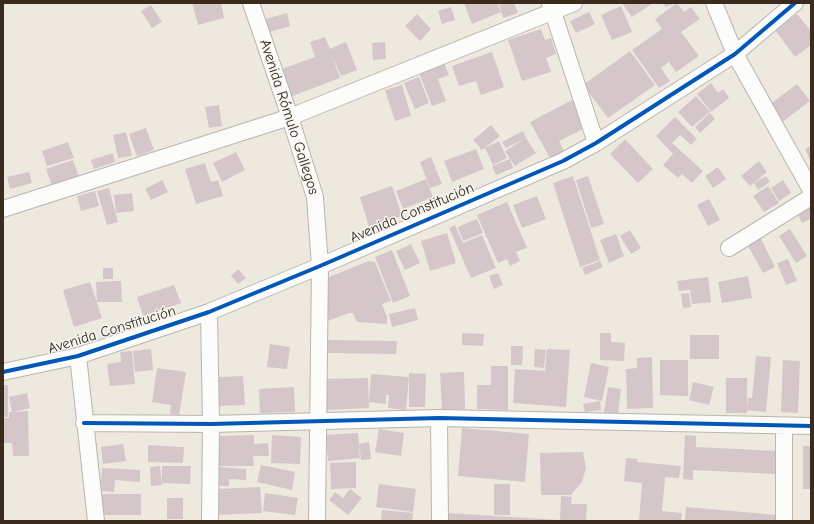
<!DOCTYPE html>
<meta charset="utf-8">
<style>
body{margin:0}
#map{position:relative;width:814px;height:524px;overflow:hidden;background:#eee9df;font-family:"Comic Neue",sans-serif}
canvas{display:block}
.frame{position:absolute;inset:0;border:4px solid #3b2a1e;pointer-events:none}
</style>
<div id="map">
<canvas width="814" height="524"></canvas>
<div class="frame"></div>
</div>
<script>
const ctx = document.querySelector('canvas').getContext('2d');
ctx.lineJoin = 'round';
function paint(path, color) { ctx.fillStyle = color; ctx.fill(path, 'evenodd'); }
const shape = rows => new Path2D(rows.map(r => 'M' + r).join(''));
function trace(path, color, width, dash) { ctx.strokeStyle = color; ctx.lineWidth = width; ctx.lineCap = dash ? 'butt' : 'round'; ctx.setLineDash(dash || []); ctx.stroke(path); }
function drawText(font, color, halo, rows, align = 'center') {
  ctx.font = font + ' "Comic Neue",sans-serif'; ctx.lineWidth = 3; ctx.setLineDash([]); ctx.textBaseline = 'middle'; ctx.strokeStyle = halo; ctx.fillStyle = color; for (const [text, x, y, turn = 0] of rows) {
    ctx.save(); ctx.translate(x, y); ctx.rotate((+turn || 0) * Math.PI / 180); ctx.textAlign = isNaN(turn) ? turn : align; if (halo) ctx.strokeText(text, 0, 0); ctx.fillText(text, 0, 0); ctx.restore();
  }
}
paint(shape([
 [192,3,221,3,224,18,198,25],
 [464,3,497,3,501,12,472,24],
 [499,3,514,3,518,13,503,18],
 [622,3,653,3,632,17],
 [664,3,676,3,665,7],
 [677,3,684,12,691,7,700,19,681,32,699,56,676,72,669,62,661,68,670,81,659,88,632,50,662,29,655,19],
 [151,5,162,22,152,28,141,11],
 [621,6,632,32,612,40,601,15],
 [451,7,455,20,442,24,438,11],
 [589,12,595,24,576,33,570,21],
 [287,13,290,26,266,33,262,20],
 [417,14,431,29,420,41,405,26],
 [797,14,811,31,811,45,795,57,775,30],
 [541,29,545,40,551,38,556,54,546,58,551,72,522,81,508,40],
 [325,37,330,49,346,42,357,70,341,76,332,55,340,78,287,98,276,71,315,57,310,42],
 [385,42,386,59,373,60,372,43],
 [630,51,655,85,608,118,583,85],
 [492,52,504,87,481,95,476,81,459,86,452,66],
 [444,63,449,75,438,79,446,101,432,106,419,73],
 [419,77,429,103,415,109,404,83],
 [711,83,718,93,723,89,729,98,711,112,697,94],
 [797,84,810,101,782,122,769,105],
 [402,85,411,116,395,121,385,90],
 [696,96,710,112,692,127,678,112],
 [572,100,587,127,559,141,564,151,550,158,530,122],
 [219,105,222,126,209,128,205,107],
 [710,113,715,119,700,133,695,127],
 [675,117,697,139,691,145,680,135,672,143,703,171,692,183,682,174,678,178,663,165,673,154,656,136],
 [491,125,500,136,482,150,473,140],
 [146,128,154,150,137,156,129,134],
 [523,131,526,138,506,148,502,142],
 [126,132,132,156,118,158,113,135],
 [526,138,536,153,515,166,505,151],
 [625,139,653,169,638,183,610,154],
 [499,141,507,158,493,165,485,148],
 [68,142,74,158,47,166,42,151],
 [811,146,811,162,805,149],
 [476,149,484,169,452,182,444,161],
 [236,152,245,170,222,182,213,163],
 [113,153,115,162,94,169,91,160],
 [431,157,442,184,430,188,420,162],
 [510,159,513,168,496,175,492,166],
 [73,160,79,177,52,186,46,169],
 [759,161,767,172,750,186,741,176],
 [205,163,211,182,218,180,223,196,196,204,185,169],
 [718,167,726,179,713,188,705,176],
 [29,172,32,183,10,189,7,177],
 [573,176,600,260,580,267,553,183],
 [588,176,604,224,591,228,576,180],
 [766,176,770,182,758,190,754,183],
 [426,179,433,197,403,209,396,191],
 [162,180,168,192,151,200,145,189],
 [783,180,791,193,779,201,771,188],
 [392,186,402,216,369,227,360,197],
 [768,186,779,203,764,212,753,196],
 [109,188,118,222,107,225,97,191],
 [95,191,99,206,81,211,77,196],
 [132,193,134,211,116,213,114,195],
 [537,196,546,219,522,228,513,205],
 [709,199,720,220,708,226,697,205],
 [507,202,527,248,516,252,520,261,510,266,507,259,498,263,477,215],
 [811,205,811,221,810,219,802,223,797,213],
 [477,219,483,233,463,241,458,227],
 [455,225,463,243,482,235,496,268,471,278,449,228],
 [790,229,807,256,796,263,779,236],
 [630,230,641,248,631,254,620,236],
 [447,233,456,263,430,271,421,241],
 [616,234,624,256,609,263,600,240],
 [760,237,775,267,763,273,747,244],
 [411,244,420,263,405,270,396,251],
 [392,250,410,296,393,303,375,257],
 [788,259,797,281,786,285,777,263],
 [369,261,375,262,391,301,382,304,387,317,387,324,357,322,353,313,349,313,325,322,324,279],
 [600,261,603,267,585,275,582,268],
 [103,268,113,268,113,279,103,279],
 [238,269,246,278,238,284,231,276],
 [498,273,503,285,494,289,489,276],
 [748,276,752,298,722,303,718,282],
 [708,277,711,302,692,304,690,290,679,291,677,281],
 [121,281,122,302,97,302,96,282],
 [90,282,102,318,74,327,63,290],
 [174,285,181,303,143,316,137,297],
 [689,293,691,307,683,308,681,294],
 [415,308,418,320,392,327,389,314],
 [462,333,484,334,483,346,462,345],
 [600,333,611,333,611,342,625,343,624,361,600,360],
 [690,335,719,335,719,359,690,359],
 [326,340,397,341,396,354,326,353],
 [270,344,290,347,287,369,267,367],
 [511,346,523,346,522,365,511,365],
 [151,349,153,370,135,372,133,351],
 [535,349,546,350,544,368,534,367],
 [547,349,570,350,566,407,513,403,515,369,545,371],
 [132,351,135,384,110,386,107,364,121,362,120,352],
 [756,356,771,357,766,412,747,410,748,398,752,398],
 [652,357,653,408,627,409,626,369,637,368,637,358],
 [660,360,688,360,688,396,660,395],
 [783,360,800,361,798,413,781,412],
 [591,363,609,367,602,401,584,397],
 [491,366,508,366,508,410,477,409,477,385,491,385],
 [157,368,186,372,179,415,170,414,171,405,152,402],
 [464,372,465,409,442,410,440,373],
 [409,373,426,374,425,407,409,407],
 [371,374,409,377,406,410,388,408,389,395,386,395,386,404,369,402],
 [243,376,245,405,218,406,217,377],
 [368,378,369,408,324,410,323,379],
 [726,378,747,378,747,413,726,413],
 [693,382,714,387,709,405,689,400],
 [3,385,8,385,8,417,3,417],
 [294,387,295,412,260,413,259,389],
 [608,387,621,389,618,414,604,412],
 [27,393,30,408,13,412,28,411,29,456,13,456,12,443,3,443,3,418,9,418,9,412,12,412,9,397],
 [600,401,601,410,585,412,583,404],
 [462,428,529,434,525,482,458,476],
 [379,429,404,433,401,456,375,452],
 [358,433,360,458,328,461,326,435],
 [254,435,254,444,268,443,269,456,253,456,254,466,219,466,219,436],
 [272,435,301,437,300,464,271,463],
 [685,435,696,436,696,447,777,451,776,474,693,470,693,480,683,479],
 [369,442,371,459,361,460,359,444],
 [123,444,126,461,103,464,101,447],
 [148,445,184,447,183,463,148,462],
 [803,446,811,446,811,489,803,489],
 [583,452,586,468,582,482,571,495,541,495,540,453],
 [626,458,637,459,637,462,681,466,679,478,665,477,662,511,682,513,681,521,639,521,642,483,624,481],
 [356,462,356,488,331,489,330,463],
 [261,465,295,472,292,490,257,482],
 [160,466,162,485,151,486,150,467],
 [162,466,191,466,190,484,162,483],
 [218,467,246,469,246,480,229,479,229,486,217,486],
 [102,468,140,470,140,482,115,480,114,492,100,491],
 [379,484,416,489,413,512,376,507],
 [494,484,510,484,510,515,494,515],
 [260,487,262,513,218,515,217,489],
 [350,489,362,498,348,515,329,500,335,492,343,498],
 [265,493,298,498,295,515,263,511],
 [102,494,141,494,141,515,103,515],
 [561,496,572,497,571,504,587,504,586,521,448,521,448,513,560,520],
 [167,498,183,498,183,519,167,519],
 [686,507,777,515,776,521,685,521],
 [382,510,413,513,412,521,381,521]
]), '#d5c6ca');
const street = shape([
 [251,3,290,117,315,197,320,266,317,521],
 [550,3,596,143],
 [714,3,735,54,811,190],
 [3,209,290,117,574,3],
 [729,248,811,197],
 [209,312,211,424,210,521],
 [78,356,96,521],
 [3,372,78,356,209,312,320,266,563,161,596,143,735,54,795,3],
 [439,418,440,521],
 [84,423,211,424,439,418,811,426],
 [784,426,784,521]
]);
trace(street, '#bab5ae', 18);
trace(street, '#fcfcfa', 16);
trace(shape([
 [3,372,78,356,209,312,320,266,563,161,596,143,735,54,795,3],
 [84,423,211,424,439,418,811,426]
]), '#0057b8', 4);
drawText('15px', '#3b2a1e', '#f6f6f2', [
 ["Avenida Rómulo Gallegos",289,117,72],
 ["Avenida Constitución",412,213,-23],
 ["Avenida Constitución",112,330,-17]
]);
</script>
